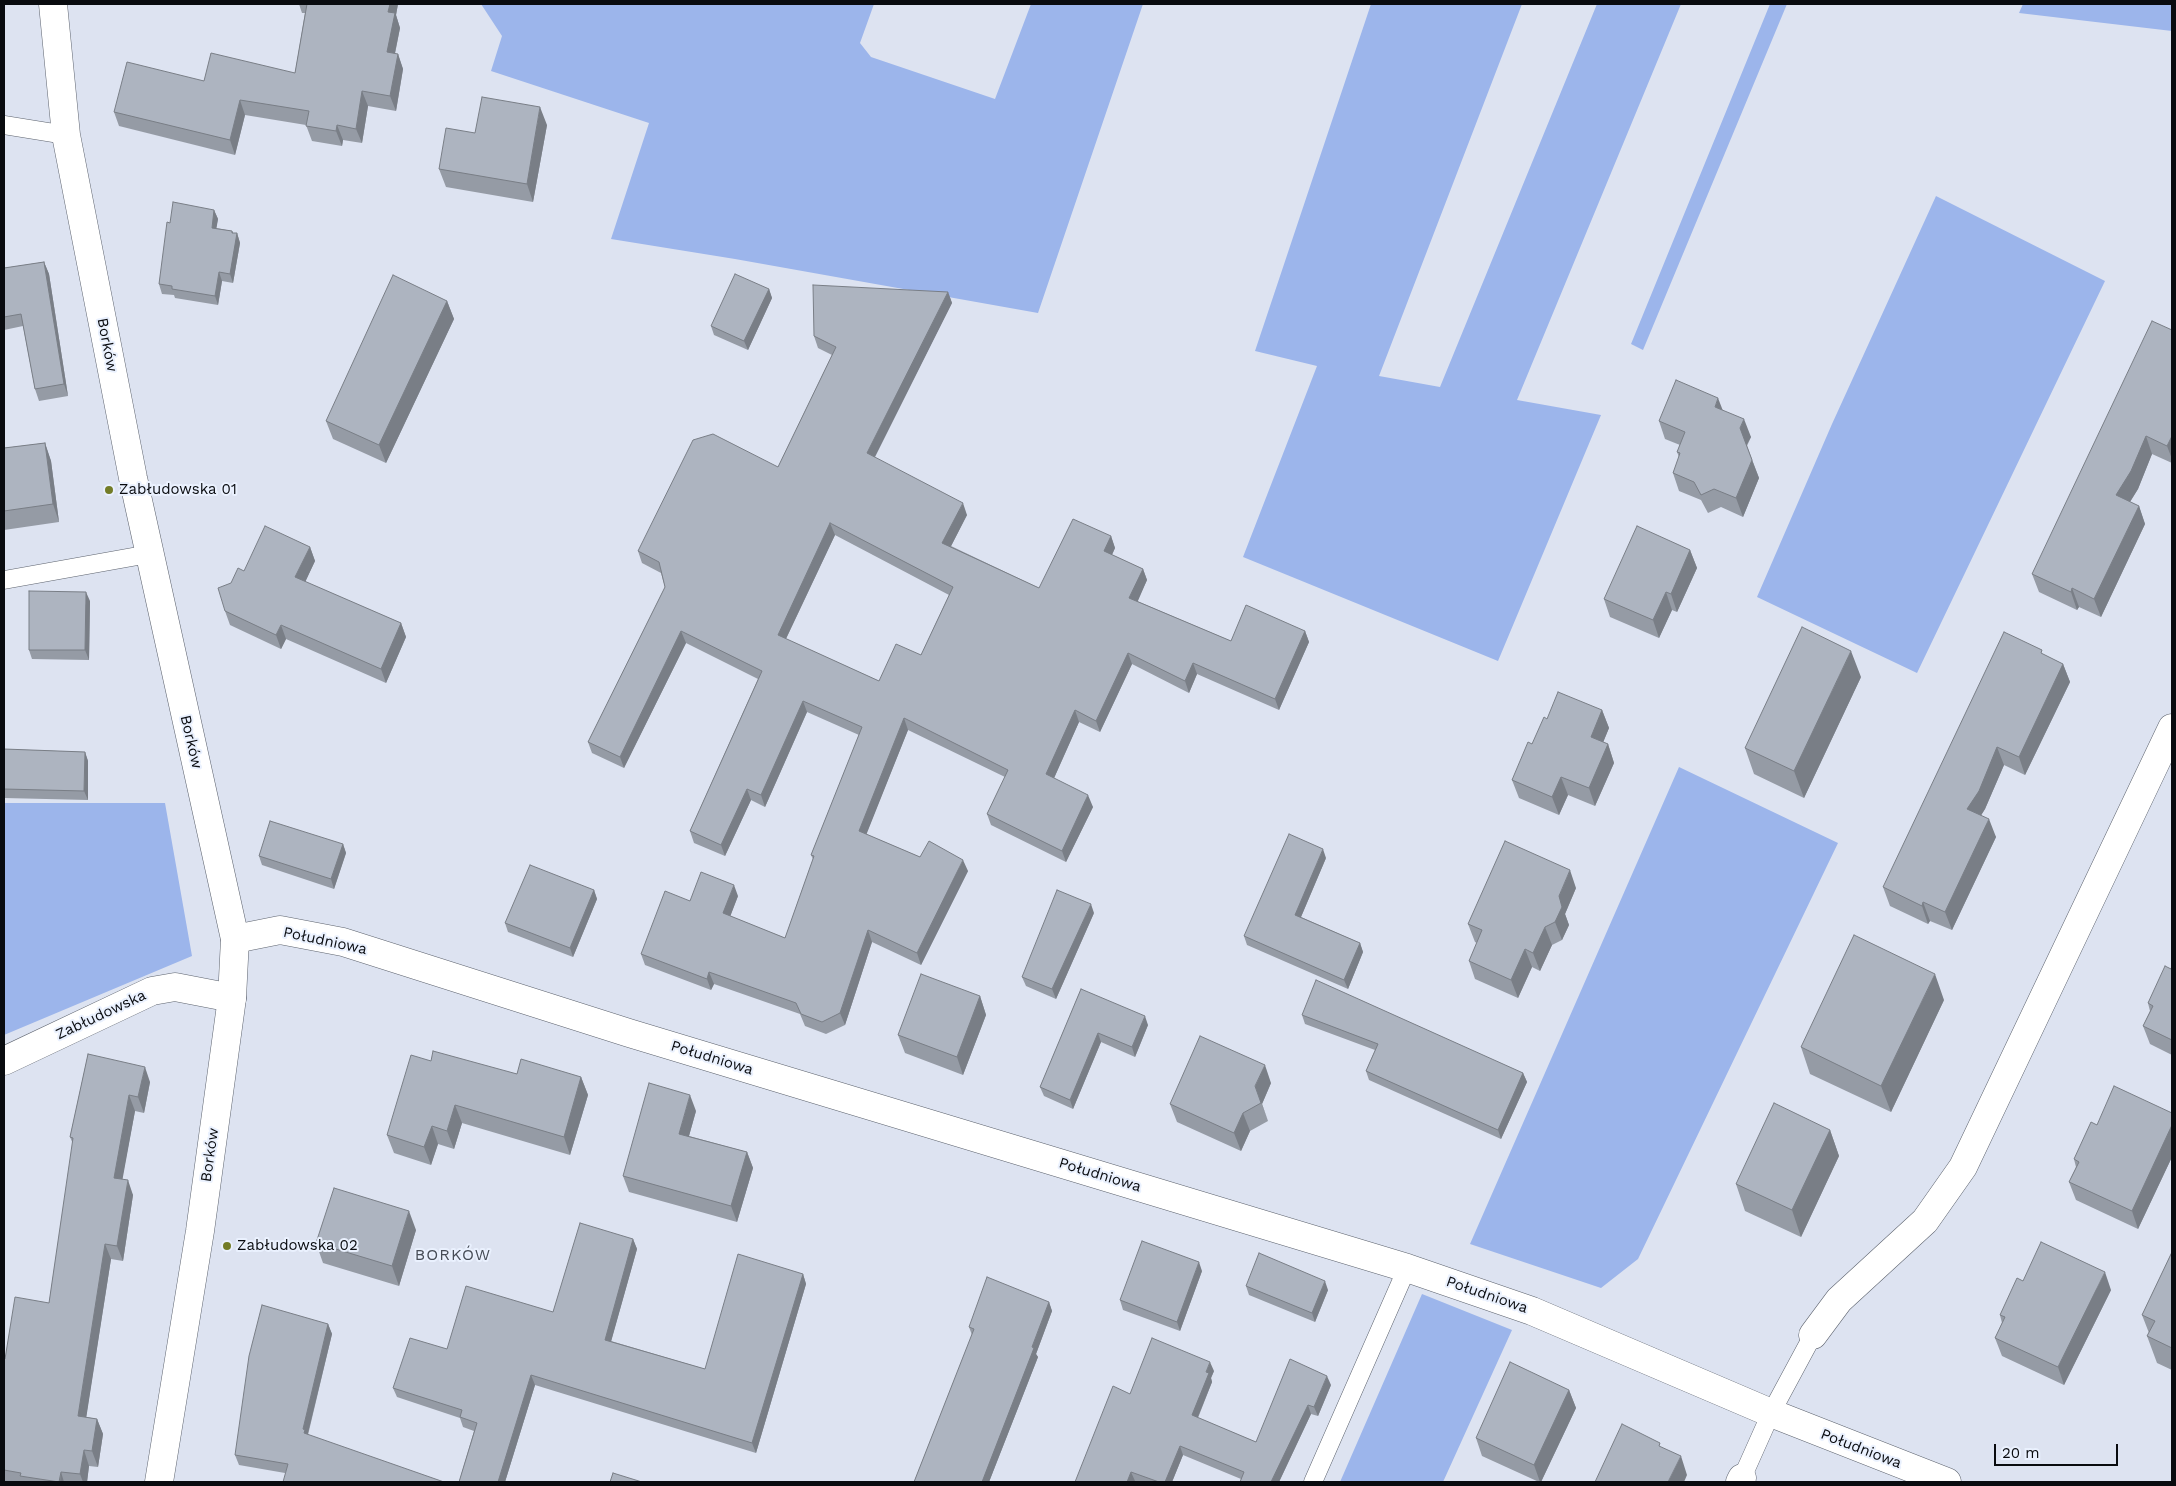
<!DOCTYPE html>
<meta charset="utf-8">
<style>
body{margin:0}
#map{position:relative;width:2176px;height:1486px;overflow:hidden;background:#dde3f1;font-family:"Work Sans",sans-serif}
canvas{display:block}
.frame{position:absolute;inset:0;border:5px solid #090b0f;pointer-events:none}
.scale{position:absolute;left:1994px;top:1444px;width:124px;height:22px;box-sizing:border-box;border:2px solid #090b0f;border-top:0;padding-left:6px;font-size:15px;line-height:18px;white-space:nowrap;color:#090b0f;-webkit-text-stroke:4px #eaf1fe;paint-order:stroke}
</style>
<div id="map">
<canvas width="2176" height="1486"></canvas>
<div class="frame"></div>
<div class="scale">20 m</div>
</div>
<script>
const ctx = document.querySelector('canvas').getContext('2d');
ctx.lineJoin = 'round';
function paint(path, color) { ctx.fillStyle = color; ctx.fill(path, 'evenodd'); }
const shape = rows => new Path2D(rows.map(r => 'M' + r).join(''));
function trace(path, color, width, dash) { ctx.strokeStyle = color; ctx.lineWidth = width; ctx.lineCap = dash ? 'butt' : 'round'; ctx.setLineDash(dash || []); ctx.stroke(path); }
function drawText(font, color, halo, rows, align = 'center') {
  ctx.font = font + ' "Work Sans",sans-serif'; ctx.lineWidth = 4; ctx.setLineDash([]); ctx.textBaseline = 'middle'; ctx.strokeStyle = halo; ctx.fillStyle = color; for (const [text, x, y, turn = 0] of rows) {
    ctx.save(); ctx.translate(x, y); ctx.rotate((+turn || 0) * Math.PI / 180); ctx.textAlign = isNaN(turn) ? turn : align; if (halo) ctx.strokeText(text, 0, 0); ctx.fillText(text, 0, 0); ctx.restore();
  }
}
paint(shape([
 [481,4,874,4,860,43,871,57,995,99,1031,4,1143,4,1038,313,735,259,611,239,649,123,491,71,502,36],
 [1371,4,1522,4,1379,376,1440,387,1597,4,1681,4,1517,400,1601,415,1498,661,1243,557,1317,366,1255,351],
 [1770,4,1787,4,1643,350,1631,344],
 [2023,4,2172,4,2172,31,2019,13],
 [1936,196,2105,281,1917,673,1757,597,1832,424],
 [1679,767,1838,843,1638,1259,1601,1288,1470,1244],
 [4,803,165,803,192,956,4,1035],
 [1422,1294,1512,1330,1443,1482,1340,1482]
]), '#9cb5eb');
const lane = shape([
 [4,125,66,135],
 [4,580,149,554],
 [1742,1478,1771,1413,1813,1335],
 [1313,1482,1407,1268]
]);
const street = shape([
 [235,939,280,930,343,942,629,1033,1407,1268,1532,1311,1771,1413,1947,1482],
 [4,1061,152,991,175,987,232,998],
 [1813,1335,1839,1300,1925,1221,1963,1167,2172,728],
 [1740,1482,1742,1478]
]);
const secondary = shape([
 [53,4,66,135,133,478,235,939,232,998,200,1231,159,1482]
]);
trace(lane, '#5d636e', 19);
trace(street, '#5d636e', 29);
trace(secondary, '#5d636e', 29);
trace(lane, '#fff', 18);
trace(street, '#fff', 28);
trace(secondary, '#fff', 28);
paint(shape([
 [299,4,398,4,396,15,400,28,395,54,398,54,403,69,396,111,368,106,362,143,343,140,342,146,312,141,306,125,245,115,235,155,119,126,114,112,204,81,295,73,305,13,302,13],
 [547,125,533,202,446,187,439,169,475,133],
 [214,210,218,219,216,228,232,231,233,233,237,233,240,243,233,283,222,281,218,305,175,298,174,295,162,294,159,284,170,223],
 [44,262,49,274,68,396,39,401,35,389,23,326,4,330,4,268],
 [769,289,772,298,748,350,714,335,711,326],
 [948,292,952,303,874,457,967,515,951,546,1039,588,1111,536,1115,548,1112,555,1143,569,1147,580,1137,601,1231,641,1305,631,1309,642,1279,710,1197,674,1189,693,1132,664,1100,732,1079,722,1054,778,1093,807,1066,862,991,825,987,814,1005,777,908,730,866,834,920,857,968,871,921,965,872,942,845,1025,826,1034,805,1026,800,1014,714,984,711,990,645,965,641,954,690,901,738,896,730,916,785,938,813,859,811,855,859,735,807,712,765,807,751,800,725,856,694,843,690,831,758,679,686,643,624,768,592,753,588,742,665,587,661,573,642,563,638,551,778,467,832,355,818,348,814,336],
 [835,535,949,595,921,655,879,681,786,639],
 [447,301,454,319,386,463,333,439,326,421],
 [2172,330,2172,463,2152,454,2138,489,2130,502,2139,506,2145,524,2101,617,2079,607,2077,610,2039,592,2032,574],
 [1722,410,1751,437,1747,446,1759,478,1743,517,1721,507,1708,513,1701,500,1679,491,1673,473,1679,457,1677,452,1680,445,1665,439,1659,421],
 [45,443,51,461,59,522,4,530,4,448],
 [310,547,315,561,305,582,401,623,406,637,386,683,286,639,281,649,230,625,225,611,231,583,244,571],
 [1690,550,1697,568,1677,612,1672,610,1659,638,1610,617,1604,599],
 [90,601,89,660,32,659,29,650],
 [2044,655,2063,664,2070,682,2025,775,2004,765,1985,809,1981,815,1996,837,1952,930,1930,921,1928,924,1890,906,1883,887],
 [1861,677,1804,798,1754,774,1745,748],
 [1602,710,1609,728,1603,742,1608,744,1614,763,1595,806,1568,795,1559,815,1519,798,1512,780,1532,744,1547,719],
 [4,749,85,752,88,761,88,800,4,798],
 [343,844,346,853,334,889,262,865,259,856],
 [1326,858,1301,917,1360,943,1363,952,1348,989,1247,945,1244,936],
 [1576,888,1565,914,1569,925,1562,940,1552,945,1540,971,1532,967,1518,998,1475,979,1469,961,1477,943,1475,942,1468,924],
 [594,890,597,899,573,957,508,932,505,923],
 [1094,913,1056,999,1026,986,1022,977],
 [2172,966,2172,1055,2150,1044,2143,1026,2150,1011,2148,1003],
 [1081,989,1148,1025,1135,1057,1101,1042,1073,1109,1044,1096,1040,1087],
 [980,996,986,1015,963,1075,905,1053,898,1035],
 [1944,1000,1891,1112,1810,1074,1801,1047],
 [1302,1015,1523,1073,1527,1082,1501,1139,1369,1080,1366,1071,1375,1050,1305,1024],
 [88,1054,150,1082,144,1113,135,1111,122,1179,133,1195,123,1261,111,1259,86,1417,97,1419,103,1434,98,1467,89,1466,87,1482,4,1482,4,1358,5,1359,49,1303,73,1144,70,1137],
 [431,1061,517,1074,581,1077,588,1095,570,1155,462,1123,454,1149,438,1144,431,1165,394,1153,387,1135],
 [1271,1083,1262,1104,1268,1121,1250,1131,1241,1151,1177,1122,1170,1104],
 [696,1111,689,1136,747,1152,753,1168,737,1222,629,1192,623,1176],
 [2172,1113,2172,1157,2138,1229,2076,1200,2069,1182,2076,1167,2074,1159],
 [1830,1130,1839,1156,1801,1237,1745,1211,1736,1184],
 [416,1230,399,1286,323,1263,316,1243],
 [633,1239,637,1249,611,1341,705,1369,803,1274,806,1284,756,1453,535,1385,505,1482,459,1482,474,1431,463,1427,460,1418,397,1397,393,1388,447,1349,553,1312],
 [2172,1252,2172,1370,2157,1363,2147,1336,2149,1333,2142,1315],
 [1202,1271,1180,1331,1123,1310,1120,1300],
 [2023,1281,2111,1290,2064,1385,2002,1356,1995,1338,2002,1323,2000,1315],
 [1246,1286,1328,1290,1315,1322,1249,1295],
 [1049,1302,1052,1311,1036,1354,1038,1357,989,1482,914,1482,972,1335,969,1327],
 [328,1324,332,1334,308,1435,285,1473,239,1465,235,1455],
 [1214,1371,1211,1378,1212,1382,1198,1418,1256,1442,1331,1385,1318,1416,1311,1414,1279,1482,1240,1482,1241,1479,1183,1455,1172,1482,1139,1482,1135,1481,1075,1482,1130,1394],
 [1569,1390,1576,1408,1541,1482,1539,1482,1482,1456,1476,1438]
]), '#959ba5');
paint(shape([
 [390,4,398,4,396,15,400,28,392,67,387,52,388,12],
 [398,54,403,69,396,111,390,96],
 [362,91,368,106,362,143,356,129],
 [240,100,245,115,235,155,230,140],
 [540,107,547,125,533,202,527,184],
 [337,125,343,140,342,146,336,131],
 [214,210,218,219,215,237,212,228],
 [232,231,236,240,237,233,240,243,233,283,230,274],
 [44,262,49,274,68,396,64,384],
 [219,272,222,281,218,305,215,296],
 [769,289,772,298,748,350,744,341],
 [948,292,952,303,871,465,867,453],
 [447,301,454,319,386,463,379,445],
 [1718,398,1725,416,1715,407],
 [1744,419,1751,437,1746,446,1740,428],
 [2146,436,2152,454,2138,489,2123,513,2116,495],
 [2172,436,2172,459,2167,446],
 [45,443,51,461,59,522,53,504],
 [1752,460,1759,478,1743,517,1736,498],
 [963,503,967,515,947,554,942,543],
 [2139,506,2145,524,2101,617,2094,599],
 [830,523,835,535,782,647,778,635],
 [1111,536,1115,548,1108,563,1104,551],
 [310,547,315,561,301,591,295,577],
 [1690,550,1697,568,1677,612,1671,594],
 [1143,569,1147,580,1134,610,1129,598],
 [2072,588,2079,607,2077,610,2071,592],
 [86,592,90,601,89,660,85,650],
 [1666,592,1672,610,1659,638,1653,620],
 [401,623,406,637,386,683,381,669],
 [281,625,286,639,281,649,276,635],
 [681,631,686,643,624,768,620,757],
 [1305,631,1309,642,1279,710,1275,699],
 [1851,651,1861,677,1804,798,1794,771],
 [1128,653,1132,664,1100,732,1096,721],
 [1193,663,1197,674,1189,693,1185,681],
 [2063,664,2070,682,2025,775,2019,757],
 [803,701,807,712,765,807,761,795],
 [1075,710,1079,722,1051,785,1046,774],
 [1602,710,1609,728,1598,755,1591,737],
 [904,718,908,730,863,843,859,831],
 [1608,744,1614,763,1595,806,1589,788],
 [1997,747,2004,765,1985,809,1974,827,1967,809],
 [85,752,88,761,88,800,84,791],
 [1561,777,1568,795,1559,815,1552,797],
 [747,789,751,800,725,856,721,845],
 [1088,795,1093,807,1066,862,1062,851],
 [1989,819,1996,837,1952,930,1945,912],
 [343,844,346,853,334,889,331,879],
 [1323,849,1326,858,1298,924,1295,915],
 [963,860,968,871,921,965,917,953],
 [1570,870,1576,888,1565,914,1569,925,1562,940,1555,922,1559,896],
 [734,885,738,896,727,925,723,913],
 [594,890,597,899,573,957,570,948],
 [1923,902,1930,921,1928,924,1922,906],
 [1091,904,1094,913,1056,999,1052,989],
 [1545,927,1552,945,1540,971,1533,953],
 [868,930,872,942,845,1025,840,1013],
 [1360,943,1363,952,1348,989,1344,980],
 [1525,949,1532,967,1518,998,1511,980],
 [709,972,714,984,711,990,707,979],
 [1935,974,1944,1000,1891,1112,1881,1086],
 [980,996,986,1015,963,1075,957,1057],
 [1145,1016,1148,1025,1135,1057,1132,1047],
 [1098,1033,1101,1042,1073,1109,1070,1100],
 [1265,1065,1271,1083,1262,1104,1268,1121,1255,1086],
 [145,1067,150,1082,144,1113,138,1097],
 [1523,1073,1527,1082,1501,1139,1498,1130],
 [581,1077,588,1095,570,1155,564,1137],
 [129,1095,135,1111,120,1193,114,1178],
 [690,1095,696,1111,685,1150,679,1134],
 [455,1105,462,1123,454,1149,447,1131],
 [1243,1113,1250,1131,1241,1151,1234,1133],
 [2172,1125,2172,1157,2138,1229,2132,1211],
 [432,1126,438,1144,431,1165,424,1147],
 [1830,1130,1839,1156,1801,1237,1792,1210],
 [747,1152,753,1168,737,1222,731,1206],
 [128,1180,133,1195,123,1261,117,1246],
 [409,1211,416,1230,399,1286,392,1266],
 [633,1239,637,1249,609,1349,605,1340],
 [105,1244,111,1259,84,1432,78,1416],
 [1199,1262,1202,1271,1180,1331,1177,1322],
 [2105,1272,2111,1290,2064,1385,2058,1367],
 [803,1274,806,1284,756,1453,752,1443],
 [1325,1281,1328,1290,1315,1322,1312,1313],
 [1049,1302,1052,1311,1036,1354,1038,1357,989,1482,982,1482],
 [328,1324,332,1334,307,1437,308,1443,303,1429],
 [1210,1362,1214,1371,1211,1378,1212,1382,1195,1424,1192,1415,1206,1372],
 [531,1375,535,1385,505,1482,498,1482],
 [1327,1376,1331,1385,1318,1416,1314,1407],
 [1569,1390,1576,1408,1541,1482,1540,1482,1534,1465],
 [1308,1405,1311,1414,1279,1482,1271,1482],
 [97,1419,103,1434,98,1467,92,1451],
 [1180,1446,1183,1455,1172,1482,1165,1482],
 [84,1450,89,1466,87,1482,83,1482,80,1474],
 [1681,1456,1687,1475,1684,1482,1668,1482],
 [61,1472,64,1482,60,1482],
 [1131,1472,1135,1481,1134,1482,1127,1482]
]), '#797e86');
const building = shape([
 [307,4,390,4,388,12,395,13,387,52,398,54,390,96,362,91,356,129,337,125,336,131,306,126,309,111,240,100,230,140,114,112,127,62,204,81,211,53,295,73,307,4],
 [482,97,540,107,527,184,439,169,446,128,475,133,482,97],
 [173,202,214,210,212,228,232,231,232,233,237,233,230,274,219,272,215,296,172,289,172,286,159,284,167,222,170,223,173,202],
 [44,262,64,384,35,389,21,314,4,317,4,268,44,262],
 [735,274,769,289,744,341,711,326,735,274],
 [393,275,447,301,379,445,326,421,393,275],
 [813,285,948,292,867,453,963,503,942,543,1039,588,1073,519,1111,536,1104,551,1143,569,1129,598,1231,641,1246,605,1305,631,1275,699,1193,663,1185,681,1128,653,1096,721,1075,710,1046,774,1088,795,1062,851,987,814,1008,770,904,718,859,831,920,857,929,841,963,860,917,953,868,930,840,1013,822,1022,801,1014,796,1003,709,972,707,979,641,954,665,891,690,901,701,872,734,885,723,913,785,938,814,856,811,855,862,727,803,701,761,795,747,789,721,845,690,831,762,671,681,631,620,757,588,742,665,587,659,562,638,551,693,440,713,434,778,467,836,347,814,336,813,285],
 [830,523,953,587,921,655,896,644,879,681,778,635,830,523],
 [2152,321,2172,330,2172,436,2167,446,2146,436,2131,471,2116,495,2139,506,2094,599,2072,588,2071,592,2032,574,2152,321],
 [1676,380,1718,398,1715,407,1744,419,1740,428,1752,460,1736,498,1714,489,1701,495,1694,482,1673,473,1680,453,1677,452,1685,432,1659,421,1676,380],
 [45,443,53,504,4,511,4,448,45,443],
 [265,526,310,547,295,577,401,623,381,669,281,625,276,635,225,611,218,588,231,583,238,568,244,571,265,526],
 [1637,526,1690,550,1671,594,1666,592,1653,620,1604,599,1637,526],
 [29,591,86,592,85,650,29,650,29,591],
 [1802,627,1851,651,1794,771,1745,748,1802,627],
 [2004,632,2042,650,2041,653,2063,664,2019,757,1997,747,1979,791,1967,809,1989,819,1945,912,1923,902,1922,906,1883,887,2004,632],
 [1558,692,1602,710,1591,737,1608,744,1589,788,1561,777,1552,797,1512,780,1528,742,1532,744,1544,717,1547,719,1558,692],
 [4,749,85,752,84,791,4,789,4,749],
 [270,821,343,844,331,879,259,856,270,821],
 [1289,834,1323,849,1295,915,1360,943,1344,980,1244,936,1289,834],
 [1505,841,1570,870,1559,896,1562,907,1555,922,1545,927,1533,953,1525,949,1511,980,1469,961,1482,930,1468,924,1505,841],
 [530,865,594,890,570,948,505,923,530,865],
 [1057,890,1091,904,1052,989,1022,977,1057,890],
 [1854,935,1935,974,1881,1086,1801,1047,1854,935],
 [2165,966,2171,969,2172,966,2172,1040,2143,1026,2153,1006,2148,1003,2165,966],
 [921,974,980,996,957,1057,898,1035,921,974],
 [1316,980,1523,1073,1498,1130,1366,1071,1378,1044,1302,1015,1316,980],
 [1081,989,1145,1016,1132,1047,1098,1033,1070,1100,1040,1087,1081,989],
 [1200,1036,1265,1065,1255,1086,1261,1103,1243,1113,1234,1133,1170,1104,1200,1036],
 [433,1051,517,1074,521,1059,581,1077,564,1137,455,1105,447,1131,432,1126,424,1147,387,1135,411,1055,431,1061,433,1051],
 [88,1054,145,1067,138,1097,129,1095,114,1178,128,1180,117,1246,105,1244,78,1416,97,1419,92,1451,84,1450,80,1474,61,1472,59,1482,20,1476,21,1473,4,1470,4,1358,5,1359,15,1297,49,1303,73,1138,70,1137,88,1054],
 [649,1083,690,1095,679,1134,747,1152,731,1206,623,1176,649,1083],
 [2114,1086,2172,1113,2172,1125,2132,1211,2069,1182,2079,1162,2074,1159,2091,1122,2097,1125,2114,1086],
 [1774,1103,1830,1130,1792,1210,1736,1184,1774,1103],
 [334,1188,409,1211,392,1266,316,1243,334,1188],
 [580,1223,633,1239,605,1340,705,1369,738,1254,803,1274,752,1443,531,1375,498,1482,459,1482,477,1423,460,1417,462,1410,393,1388,410,1338,447,1349,466,1286,553,1312,580,1223],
 [1142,1241,1199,1262,1177,1322,1120,1300,1142,1241],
 [2041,1242,2105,1272,2058,1367,1995,1338,2005,1317,2000,1315,2017,1278,2023,1281,2041,1242],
 [2172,1252,2172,1348,2147,1336,2155,1321,2142,1315,2172,1252],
 [1259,1253,1325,1281,1312,1313,1246,1286,1259,1253],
 [987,1277,1049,1302,1032,1347,1034,1348,982,1482,914,1482,974,1329,969,1327,987,1277],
 [262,1305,328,1324,303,1429,305,1430,304,1433,444,1482,283,1482,288,1464,235,1455,249,1356,262,1305],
 [1152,1338,1210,1362,1206,1372,1209,1373,1192,1415,1256,1442,1290,1359,1327,1376,1314,1407,1308,1405,1271,1482,1240,1482,1244,1472,1180,1446,1165,1482,1159,1482,1131,1472,1127,1482,1075,1482,1113,1386,1130,1394,1152,1338],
 [1510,1362,1569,1390,1534,1465,1476,1438,1510,1362],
 [1622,1424,1660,1443,1659,1446,1681,1456,1668,1482,1595,1482,1622,1424],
 [613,1473,642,1482,610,1482,613,1473]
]);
paint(building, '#adb4c0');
trace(building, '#797e86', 1);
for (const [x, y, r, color] of [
 [109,490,5,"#737c27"],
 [227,1246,5,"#737c27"]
]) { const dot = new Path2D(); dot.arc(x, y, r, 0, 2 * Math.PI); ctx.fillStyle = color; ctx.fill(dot); trace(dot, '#eaf1fe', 2); }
drawText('15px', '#090b0f', '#eaf1fe', [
 ["Borków",107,345,79],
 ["Borków",191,742,77],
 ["Południowa",325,941,12],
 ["Zabłudowska",101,1015,-25],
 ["Południowa",712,1058,17],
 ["Borków",210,1155,-82],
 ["Południowa",1100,1175,17],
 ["Południowa",1487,1295,19],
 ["Południowa",1861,1449,21]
]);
drawText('15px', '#090b0f', '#eaf1fe', [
 ["Zabłudowska 01",119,490],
 ["Zabłudowska 02",237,1246]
], 'left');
ctx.letterSpacing = '1px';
drawText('16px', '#464c56', '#eaf1fe', [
 ["BORKÓW",453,1255]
]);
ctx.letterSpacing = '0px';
</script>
